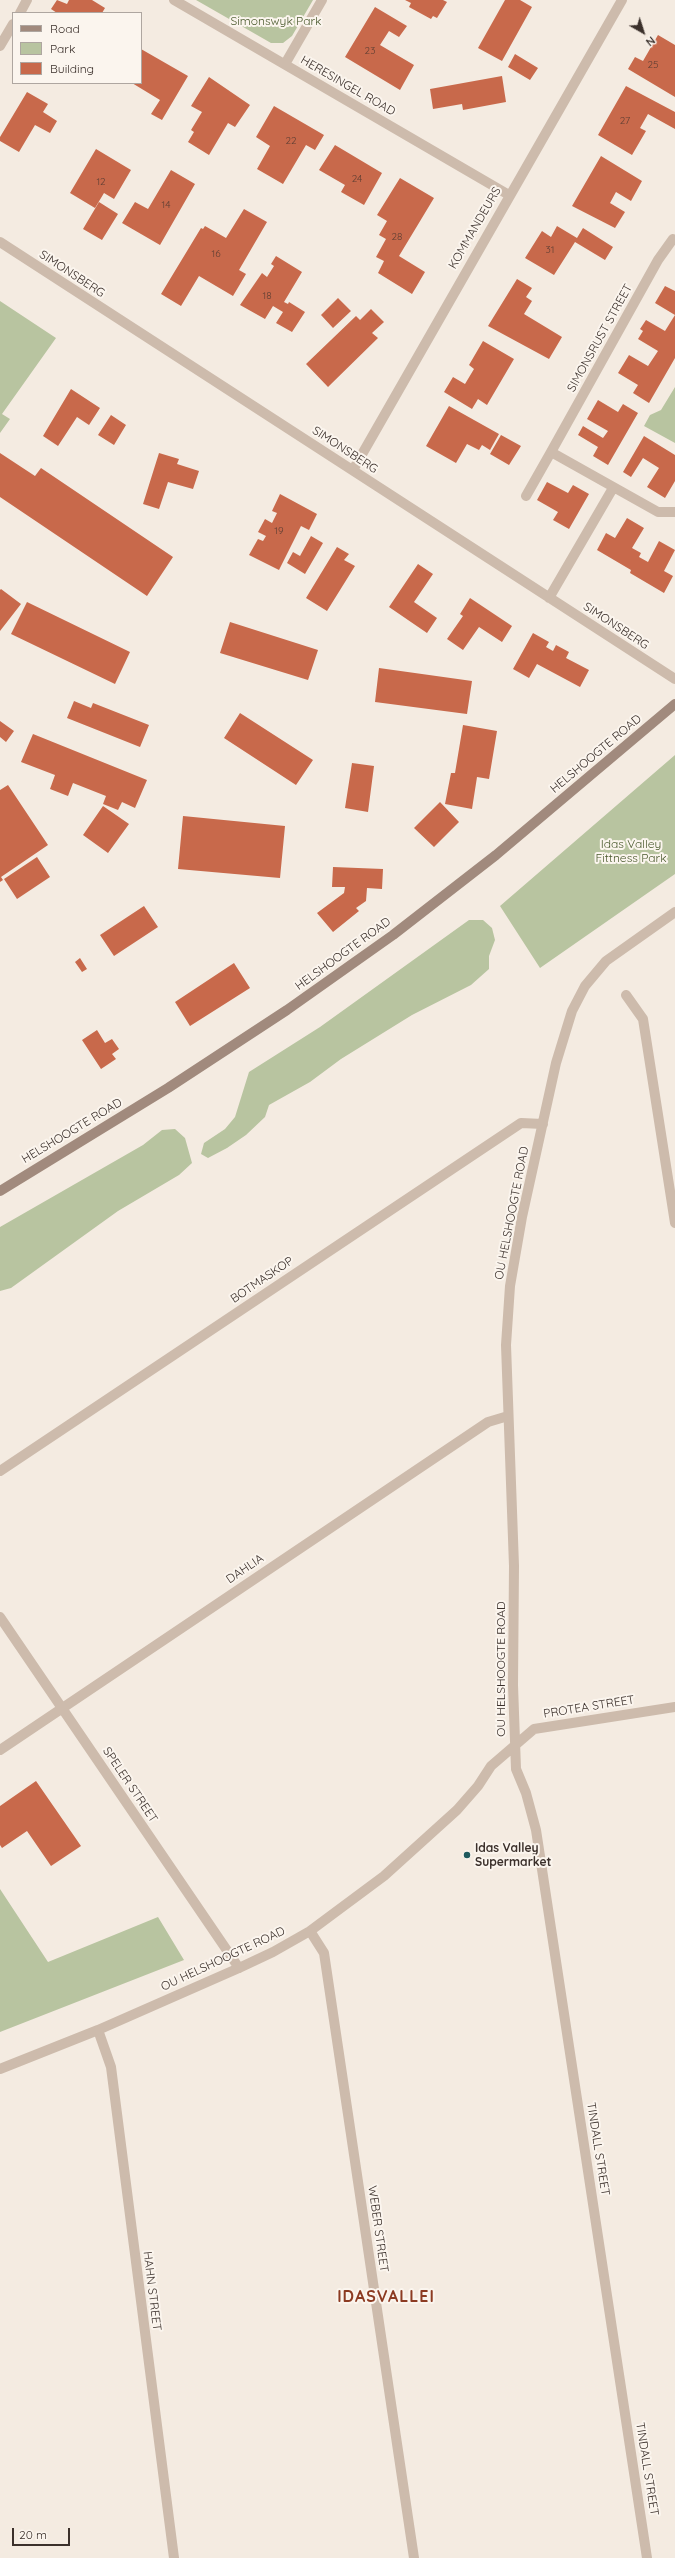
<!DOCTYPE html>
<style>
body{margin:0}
#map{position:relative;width:675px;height:2558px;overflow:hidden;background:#f4ebe1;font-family:Quicksand,sans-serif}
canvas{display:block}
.legend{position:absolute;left:12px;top:12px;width:130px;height:72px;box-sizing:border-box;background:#fbf5ee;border:1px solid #aea6a0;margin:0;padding:5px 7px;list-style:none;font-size:12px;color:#3b302b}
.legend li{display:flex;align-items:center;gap:8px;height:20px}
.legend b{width:20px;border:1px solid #aea6a0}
.north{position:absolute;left:623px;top:12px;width:40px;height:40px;-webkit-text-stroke:3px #fbf5ee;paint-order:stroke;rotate:141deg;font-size:11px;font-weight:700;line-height:16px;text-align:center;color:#3b302b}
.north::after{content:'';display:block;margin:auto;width:14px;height:18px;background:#3b302b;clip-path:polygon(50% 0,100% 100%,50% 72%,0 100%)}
.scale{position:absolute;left:12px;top:2528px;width:58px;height:18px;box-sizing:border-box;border:2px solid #3b302b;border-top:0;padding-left:5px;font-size:12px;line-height:14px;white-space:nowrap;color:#3b302b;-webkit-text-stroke:3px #fbf5ee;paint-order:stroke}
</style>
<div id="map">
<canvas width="675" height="2558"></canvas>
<ul class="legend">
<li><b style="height:5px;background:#a18a7d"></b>Road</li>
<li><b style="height:11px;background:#b8c4a0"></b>Park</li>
<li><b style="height:11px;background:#c8694b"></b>Building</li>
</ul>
<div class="north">N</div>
<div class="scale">20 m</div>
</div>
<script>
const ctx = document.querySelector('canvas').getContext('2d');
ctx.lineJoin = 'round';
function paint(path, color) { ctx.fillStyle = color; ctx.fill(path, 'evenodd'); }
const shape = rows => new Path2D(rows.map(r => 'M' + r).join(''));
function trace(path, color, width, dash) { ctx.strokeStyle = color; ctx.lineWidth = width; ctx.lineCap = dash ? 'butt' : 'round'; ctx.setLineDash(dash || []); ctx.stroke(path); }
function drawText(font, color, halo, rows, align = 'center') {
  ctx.font = font + ' Quicksand,sans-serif'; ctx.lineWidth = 4; ctx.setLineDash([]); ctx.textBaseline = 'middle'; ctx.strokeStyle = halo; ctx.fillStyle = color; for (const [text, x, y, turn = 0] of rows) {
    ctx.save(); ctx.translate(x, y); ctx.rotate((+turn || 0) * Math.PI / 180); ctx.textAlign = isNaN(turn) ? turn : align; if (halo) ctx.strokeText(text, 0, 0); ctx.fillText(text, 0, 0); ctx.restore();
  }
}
paint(shape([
 [196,0,313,0,292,36,283,43,271,43],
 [0,301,56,338,2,414,10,419,0,433],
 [675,387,675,443,644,426,650,415,661,410],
 [675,755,675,874,540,968,500,906],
 [469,920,483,920,492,928,495,940,489,956,489,969,471,985,412,1015,341,1059,310,1082,269,1105,265,1117,246,1135,227,1148,208,1158,201,1154,204,1143,225,1129,235,1117,249,1072,320,1027],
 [175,1129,185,1138,192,1163,179,1175,118,1211,11,1288,0,1291,0,1227,143,1145,162,1130],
 [0,1889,48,1962,158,1917,184,1960,0,2032]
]), '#b8c4a0');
paint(shape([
 [57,0,67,4,69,0,92,0,105,8,102,13,57,13,51,9],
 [405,0,443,0,447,2,437,18,433,16,431,19,409,7,411,3],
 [505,0,520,0,532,7,502,61,478,48],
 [375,7,407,26,399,37,389,31,380,45,414,65,400,90,345,57],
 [658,35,675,45,675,97,628,69,635,57,643,61],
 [141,49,188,76,162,120,151,114,160,100,132,83,141,83],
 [515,54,538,68,530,80,508,67],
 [502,76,506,102,463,110,462,104,433,109,430,89],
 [209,77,250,105,235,127,228,123,209,155,188,142,194,132,191,130,202,112,191,106],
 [626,86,675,112,675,129,648,114,640,128,646,131,632,155,598,135],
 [27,92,48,104,43,112,57,121,50,133,35,125,19,152,0,141,0,137],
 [274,106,324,135,315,150,306,145,283,184,257,169,270,146,256,137],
 [335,145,382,173,364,205,341,192,345,185,319,170],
 [96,149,131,170,114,199,104,193,95,208,70,193],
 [601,156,642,181,631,201,616,192,610,203,625,212,615,228,572,206],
 [171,170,195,184,160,245,122,223,135,202,148,209],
 [400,178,434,198,399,256,425,272,412,294,378,273,384,261,376,257,386,239,379,235,387,221,377,215],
 [99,202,118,214,102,240,83,229],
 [244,209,267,222,239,270,246,274,233,296,199,276,181,306,161,294,201,228,203,229,205,226,226,238],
 [557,226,577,238,583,228,613,247,605,260,575,242,554,275,525,258,542,231,551,237],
 [276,256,302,272,284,302,288,304,289,302,305,312,292,332,276,323,283,312,273,306,265,319,240,305,262,273,267,277,274,266,271,264],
 [517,279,532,288,526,297,532,301,524,314,562,337,549,359,488,326],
 [665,286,675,291,675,358,649,403,633,393,638,385,618,373,629,355,648,366,658,351,638,339,643,331,640,329,646,320,665,331,675,315,655,303],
 [338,298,351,311,333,328,321,315],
 [371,309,384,322,372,333,378,338,328,387,306,364,356,316,360,320],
 [483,341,514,359,487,405,478,399,472,409,444,392,453,377,465,384,474,369,469,365],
 [71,389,100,408,89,425,77,417,58,446,43,436],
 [598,400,618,412,623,404,638,413,608,465,593,456,598,447,578,435,583,426,603,438,608,431,587,419],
 [449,406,499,434,490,450,482,445,479,450,467,444,456,463,426,446],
 [111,415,126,425,114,445,98,435],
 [501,435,521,446,509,465,490,454],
 [644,436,675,455,675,481,665,498,647,487,659,468,643,458,631,477,623,472],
 [0,453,35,476,41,468,173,557,147,596,0,497],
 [159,453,179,459,177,464,199,471,193,489,168,482,159,509,143,504],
 [547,482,568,493,573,485,589,494,569,529,553,520,558,512,537,500],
 [280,494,317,514,309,530,301,526,279,570,249,555,258,539,263,541,266,536,258,532,265,519,272,523,277,513,272,511],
 [627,518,644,528,632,548,641,553,639,557,648,562,659,541,675,550,664,571,673,576,664,593,630,573,631,570,597,550,606,533,615,538],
 [311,536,323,543,305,574,287,563,293,552,300,556],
 [337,547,349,554,344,560,355,566,327,611,306,598],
 [418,564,433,574,414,602,437,618,427,633,389,607],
 [1,589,21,604,0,631,0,590],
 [470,598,512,626,502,642,479,627,463,650,447,639,463,616,460,614],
 [27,602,130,652,115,684,11,634],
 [230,622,318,650,308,680,220,653],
 [533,633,549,642,546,647,553,651,556,645,569,652,566,658,589,670,580,687,537,664,529,678,513,669],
 [379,668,472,681,467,714,375,702],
 [74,701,91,708,93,703,149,725,140,747,67,718],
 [240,713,313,760,296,785,224,738],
 [0,721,14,731,6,742,0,737],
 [463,725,497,731,489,779,477,777,472,809,445,804,451,773,455,773],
 [33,734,147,780,135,808,122,802,118,810,103,804,106,796,73,783,68,796,50,789,55,775,21,762],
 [352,763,374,766,368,812,345,808],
 [8,785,48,845,1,877,3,880,0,882,0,790],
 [440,802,459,822,434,847,414,828],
 [103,806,129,824,108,853,83,835],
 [183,816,285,826,280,878,178,869],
 [37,857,50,877,17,899,4,879],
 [333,867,383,869,382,889,367,888,366,901,356,908,359,911,333,932,317,913,344,893,345,887,332,887],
 [144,906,158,927,114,956,100,935],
 [80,958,87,969,82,972,75,962],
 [234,963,250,988,190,1026,175,1002],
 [97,1030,105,1043,112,1039,119,1049,112,1054,116,1059,101,1069,82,1040],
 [36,1781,81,1846,51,1866,27,1831,2,1848,0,1845,0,1806]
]), '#c8694b');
trace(shape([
 [174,0,509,195],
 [20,13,27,0],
 [0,46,13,24],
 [285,64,322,0],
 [673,239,658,260,551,452,658,512,675,512],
 [0,242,675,679],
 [353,470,622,0],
 [526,496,551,452],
 [549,598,613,488],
 [626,995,643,1019,675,1223],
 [0,1471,521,1123,543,1124],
 [0,1617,239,1968],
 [0,1750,488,1422,508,1416],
 [310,1931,324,1953,414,2558],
 [98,2030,111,2067,174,2558],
 [0,2069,98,2030,239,1968,273,1952,310,1931,384,1876,457,1810,478,1786,491,1766,534,1729,675,1707],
 [647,2558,536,1830,526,1793,516,1769,513,1685,514,1566,506,1345,510,1286,522,1217,556,1063,572,1011,585,986,606,961,675,912]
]), '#cdbbac', 10);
trace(shape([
 [0,1191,168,1088,287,1010,393,935,496,855,675,704]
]), '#a18a7d', 10);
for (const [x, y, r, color] of [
 [467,1855,4,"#1f5a5e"]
]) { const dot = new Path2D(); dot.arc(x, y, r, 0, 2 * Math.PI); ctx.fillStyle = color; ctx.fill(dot); trace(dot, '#fbf5ee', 1.5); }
drawText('10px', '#5e3e33', null, [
 ["23",370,51],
 ["25",653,65],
 ["27",625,121],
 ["22",291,141],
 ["24",357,179],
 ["12",101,182],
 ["14",166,205],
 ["28",397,237],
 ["31",550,250],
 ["16",216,254],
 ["18",267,296],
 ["19",279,531]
]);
drawText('12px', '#4a5a2e', '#fbf5ee', [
 ["Simonswyk Park",276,21],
 ["Idas Valley",631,844],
 ["Fittness Park",631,858]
]);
drawText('12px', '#3b302b', '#fbf5ee', [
 ["HERESINGEL ROAD",348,86,30],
 ["KOMMANDEURS",475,228,-60],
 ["SIMONSBERG",72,274,33],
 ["SIMONSRUST STREET",600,338,-61],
 ["SIMONSBERG",345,450,33],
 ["SIMONSBERG",616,626,33],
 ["HELSHOOGTE ROAD",596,754,-40],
 ["HELSHOOGTE ROAD",343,954,-36],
 ["HELSHOOGTE ROAD",72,1131,-31],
 ["OU HELSHOOGTE ROAD",512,1213,-79],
 ["BOTMASKOP",262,1280,-34],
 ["DAHLIA",245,1569,-34],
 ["OU HELSHOOGTE ROAD",501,1669,-90],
 ["PROTEA STREET",589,1707,-9],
 ["SPELER STREET",130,1785,56],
 ["OU HELSHOOGTE ROAD",223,1959,-25],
 ["TINDALL STREET",598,2149,81],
 ["WEBER STREET",378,2229,82],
 ["HAHN STREET",152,2291,83],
 ["TINDALL STREET",647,2469,81]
]);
drawText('bold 12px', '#3b302b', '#fbf5ee', [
 ["Idas Valley",475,1848],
 ["Supermarket",475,1862]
], 'left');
ctx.letterSpacing = '1px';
drawText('bold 16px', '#8c3b22', '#fbf5ee', [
 ["IDASVALLEI",386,2297]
]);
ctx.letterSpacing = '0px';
</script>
